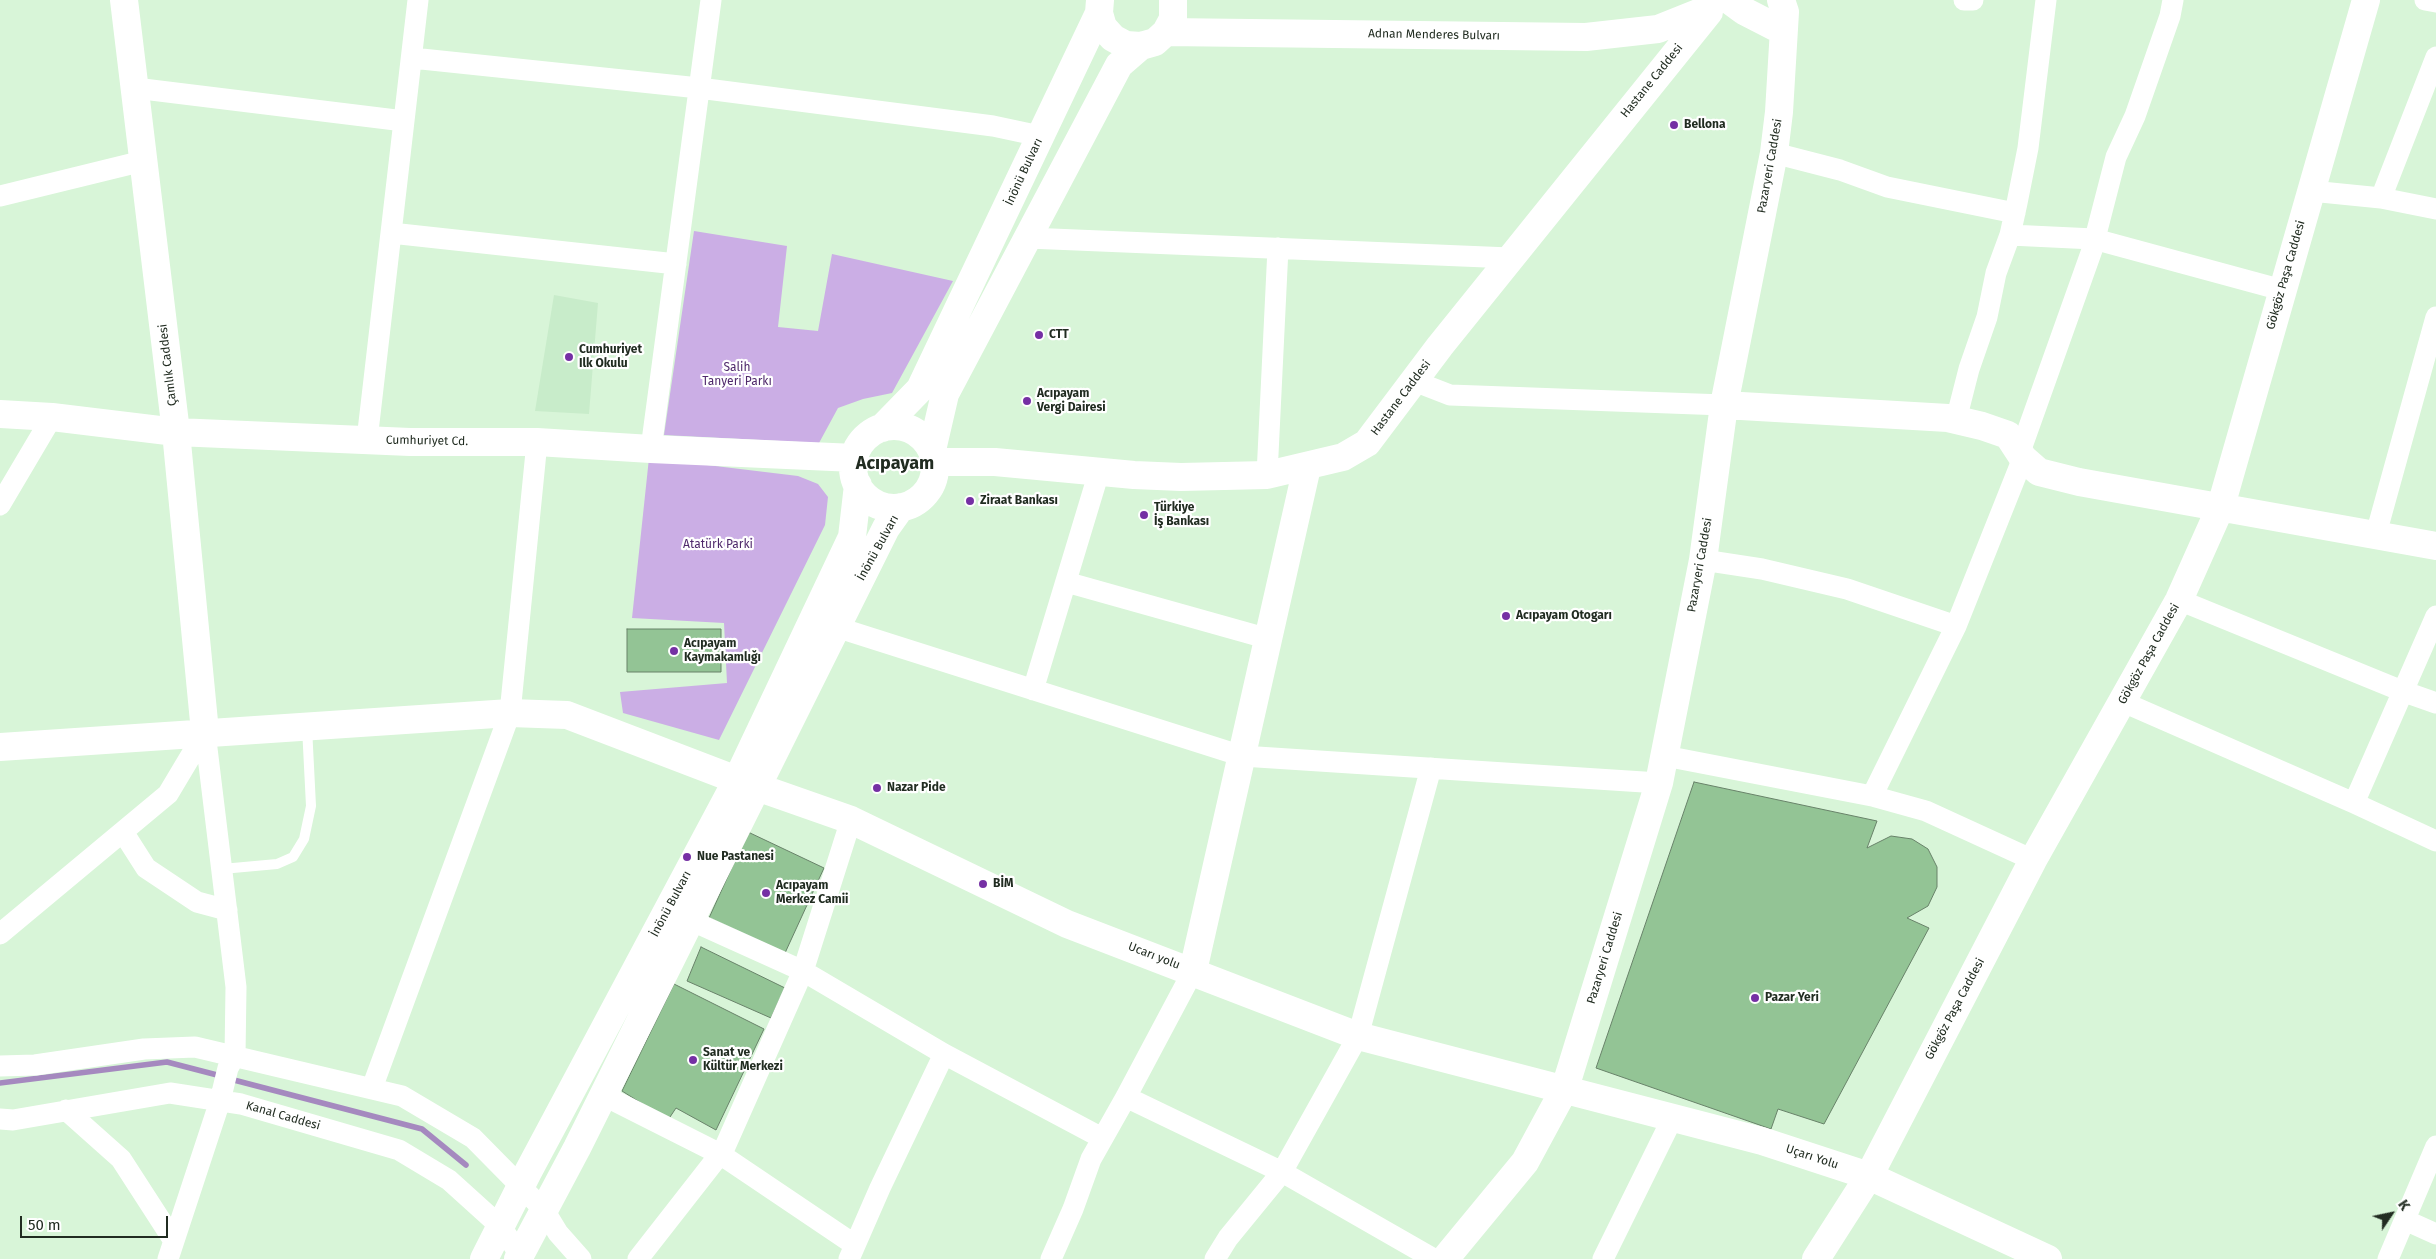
<!DOCTYPE html>
<meta charset="utf-8">
<style>
body{margin:0}
#map{position:relative;width:2436px;height:1259px;overflow:hidden;background:#d8f5d8;font-family:"Fira Sans",sans-serif}
canvas{display:block}
.north{position:absolute;left:2366px;top:1189px;width:50px;height:50px;-webkit-text-stroke:4px #fff;paint-order:stroke;rotate:56deg;font-size:14px;font-weight:700;line-height:20px;text-align:center;color:#212c21}
.north::after{content:'';display:block;margin:auto;width:18px;height:22px;background:#212c21;clip-path:polygon(50% 0,100% 100%,50% 72%,0 100%)}
.scale{position:absolute;left:20px;top:1216px;width:148px;height:22px;box-sizing:border-box;border:2px solid #212c21;border-top:0;padding-left:6px;font-size:15px;line-height:18px;white-space:nowrap;color:#212c21;-webkit-text-stroke:4px #fff;paint-order:stroke}
</style>
<div id="map">
<canvas width="2436" height="1259"></canvas>
<div class="north">K</div>
<div class="scale">50 m</div>
</div>
<script>
const ctx = document.querySelector('canvas').getContext('2d');
ctx.lineJoin = 'round';
function paint(path, color) { ctx.fillStyle = color; ctx.fill(path, 'evenodd'); }
const shape = rows => new Path2D(rows.map(r => 'M' + r).join(''));
function trace(path, color, width, dash) { ctx.strokeStyle = color; ctx.lineWidth = width; ctx.lineCap = dash ? 'butt' : 'round'; ctx.setLineDash(dash || []); ctx.stroke(path); }
function drawText(font, color, halo, rows, align = 'center') {
  ctx.font = font + ' "Fira Sans",sans-serif'; ctx.lineWidth = 4.5; ctx.setLineDash([]); ctx.textBaseline = 'middle'; ctx.strokeStyle = halo; ctx.fillStyle = color; for (const [text, x, y, turn = 0] of rows) {
    ctx.save(); ctx.translate(x, y); ctx.rotate((+turn || 0) * Math.PI / 180); ctx.textAlign = isNaN(turn) ? turn : align; if (halo) ctx.strokeText(text, 0, 0); ctx.fillText(text, 0, 0); ctx.restore();
  }
}
paint(shape([
 [554,295,598,303,589,414,535,411]
]), '#c8ecca');
paint(shape([
 [694,231,787,246,778,327,818,331,832,254,953,281,892,393,863,399,838,408,819,443,664,435],
 [649,458,798,476,818,484,828,497,825,525,719,740,623,713,620,692,727,683,724,623,632,618]
]), '#cbaee5');
trace(shape([
 [230,1079,422,1129,466,1165],
 [0,1083,167,1062,221,1076]
]), '#a589bf', 5.5);
const building = shape([
 [627,629,721,629,721,672,627,672,627,629],
 [1694,782,1877,821,1867,848,1891,836,1912,839,1928,849,1937,867,1937,887,1928,906,1907,918,1929,928,1824,1124,1778,1109,1771,1129,1596,1068,1694,782],
 [748,832,824,868,785,953,709,918,748,832],
 [701,947,785,988,771,1018,687,981,701,947],
 [674,984,764,1029,716,1130,676,1108,668,1120,622,1091,674,984]
]);
paint(building, '#93c495');
trace(building, '#688269', 1);
trace(shape([
 [222,869,277,864,293,857,304,839,311,806,307,727]
]), '#fff', 10);
trace(shape([
 [1964,0,1973,0],
 [2425,0,2436,2],
 [412,58,699,88,993,126,1040,136],
 [135,88,404,121],
 [1774,153,1840,170,1887,187,2015,213],
 [2311,191,2381,198,2436,57],
 [0,196,143,161],
 [2381,198,2436,209],
 [391,233,676,264],
 [2010,235,2094,239,2282,290],
 [1028,238,1510,258],
 [1414,381,1450,395,1724,405],
 [1956,420,1969,369,1987,317,1996,273,2010,235,2017,203,2028,148,2046,0],
 [367,440,418,0],
 [651,449,711,0],
 [2020,452,2092,250,2116,157,2135,116,2170,16,2173,0],
 [1267,475,1278,248],
 [0,505,52,417],
 [2376,534,2436,317],
 [1703,560,1762,569,1847,589,1956,626],
 [1066,582,1269,639],
 [2179,600,2402,691,2436,703],
 [836,627,1242,756,1659,783],
 [1033,690,1099,472],
 [2123,702,2354,803,2436,841],
 [1665,756,1872,796,1926,811,2033,860],
 [1872,796,1956,626,2023,458],
 [2354,803,2436,616],
 [123,832,146,868,197,902,227,910],
 [690,920,803,971,944,1054,1102,1138],
 [0,934,168,794,205,732],
 [0,1066,35,1065,144,1049,195,1047,402,1096,473,1138,544,1210,558,1233,581,1259],
 [372,1088,510,713,537,442],
 [603,1095,720,1154,855,1245],
 [1126,1097,1282,1172,1434,1259],
 [66,1110,121,1159,174,1241],
 [0,1119,13,1120,170,1093,241,1104,399,1150,449,1180,501,1227,523,1259],
 [2405,1220,2436,1234],
 [168,1259,220,1101,228,1068,235,1056,236,987,205,732],
 [638,1259,724,1149,803,971,851,820],
 [849,1259,880,1188,944,1054],
 [1051,1259,1073,1209,1091,1159,1126,1097,1193,971],
 [1215,1259,1228,1238,1282,1172,1358,1036,1431,768],
 [1603,1259,1673,1117],
 [2388,1259,2436,1146]
]), '#fff', 21);
trace(shape([
 [124,0,176,432,205,732],
 [1100,0,1099,13,1103,27,1113,38,1126,45,1141,46,1155,42,1166,32,1173,19,1173,0],
 [1729,0,1744,11,1783,31],
 [1166,32,1586,37,1658,29,1698,13],
 [1724,405,1948,418,1982,426,2008,435,2023,458,2039,472,2079,482,2436,546],
 [0,414,52,417,176,432,410,442,537,442,651,449,855,458],
 '853 467a41 41 0 1 1 82 0a41 41 0 1 1-82 0Z',
 [882,428,920,389,1099,13],
 [932,450,945,394,1119,65,1141,46],
 [935,462,995,462,1134,475,1181,477,1267,475,1343,457,1367,443,1440,346,1709,12],
 [0,747,510,713,567,715,737,780,851,820,1067,924,1358,1036,1762,1141,1869,1176,2048,1259],
 [1193,971,1307,467],
 [484,1259,528,1172,737,780,852,537,858,485],
 [518,1259,577,1148,886,528,901,507],
 [1445,1259,1525,1162,1565,1088,1659,783,1703,560,1724,405,1774,153,1779,112,1785,12,1781,0],
 [1816,1259,1869,1176,2033,860,2179,600,2221,506,2366,0]
]), '#fff', 28);
for (const [x, y, r, color] of [
 [1674,125,5,"#7530a4"],
 [1039,335,5,"#7530a4"],
 [569,357,5,"#7530a4"],
 [1027,401,5,"#7530a4"],
 [970,501,5,"#7530a4"],
 [1144,515,5,"#7530a4"],
 [1506,616,5,"#7530a4"],
 [674,651,5,"#7530a4"],
 [877,788,5,"#7530a4"],
 [687,857,5,"#7530a4"],
 [983,884,5,"#7530a4"],
 [766,893,5,"#7530a4"],
 [1755,998,5,"#7530a4"],
 [693,1060,5,"#7530a4"]
]) { const dot = new Path2D(); dot.arc(x, y, r, 0, 2 * Math.PI); ctx.fillStyle = color; ctx.fill(dot); trace(dot, '#fff', 2); }
drawText('12px', '#212c21', '#fff', [
 ["Adnan Menderes Bulvarı",1434,35,1],
 ["Hastane Caddesi",1652,81,-51],
 ["Pazaryeri Caddesi",1770,166,-80],
 ["İnönü Bulvarı",1024,172,-65],
 ["Gökgöz Paşa Caddesi",2286,275,-74],
 ["Çamlık Caddesi",168,365,-97],
 ["Hastane Caddesi",1401,398,-53],
 ["Cumhuriyet Cd.",427,441,1],
 ["İnönü Bulvarı",878,548,-61],
 ["Pazaryeri Caddesi",1700,565,-80],
 ["Gökgöz Paşa Caddesi",2149,654,-61],
 ["İnönü Bulvarı",671,904,-62],
 ["Ucarı yolu",1154,956,21],
 ["Pazaryeri Caddesi",1605,958,-73],
 ["Gökgöz Paşa Caddesi",1955,1009,-62],
 ["Kanal Caddesi",283,1116,16],
 ["Uçarı Yolu",1812,1157,18]
]);
drawText('bold 12px', '#212c21', '#fff', [
 ["Bellona",1684,125],
 ["CTT",1049,335],
 ["Cumhuriyet",579,350],
 ["Ilk Okulu",579,364],
 ["Acıpayam",1037,394],
 ["Vergi Dairesi",1037,408],
 ["Ziraat Bankası",980,501],
 ["Türkiye",1154,508],
 ["İş Bankası",1154,522],
 ["Acıpayam Otogarı",1516,616],
 ["Acıpayam",684,644],
 ["Kaymakamlığı",684,658],
 ["Nazar Pide",887,788],
 ["Nue Pastanesi",697,857],
 ["BİM",993,884],
 ["Acıpayam",776,886],
 ["Merkez Camii",776,900],
 ["Pazar Yeri",1765,998],
 ["Sanat ve",703,1053],
 ["Kültür Merkezi",703,1067]
], 'left');
drawText('12px', '#4f296b', '#fff', [
 ["Salih",737,368],
 ["Tanyeri Parkı",737,382],
 ["Atatürk Parki",718,545]
]);
drawText('bold 18px', '#212c21', '#fff', [
 ["Acıpayam",895,464]
]);
</script>
